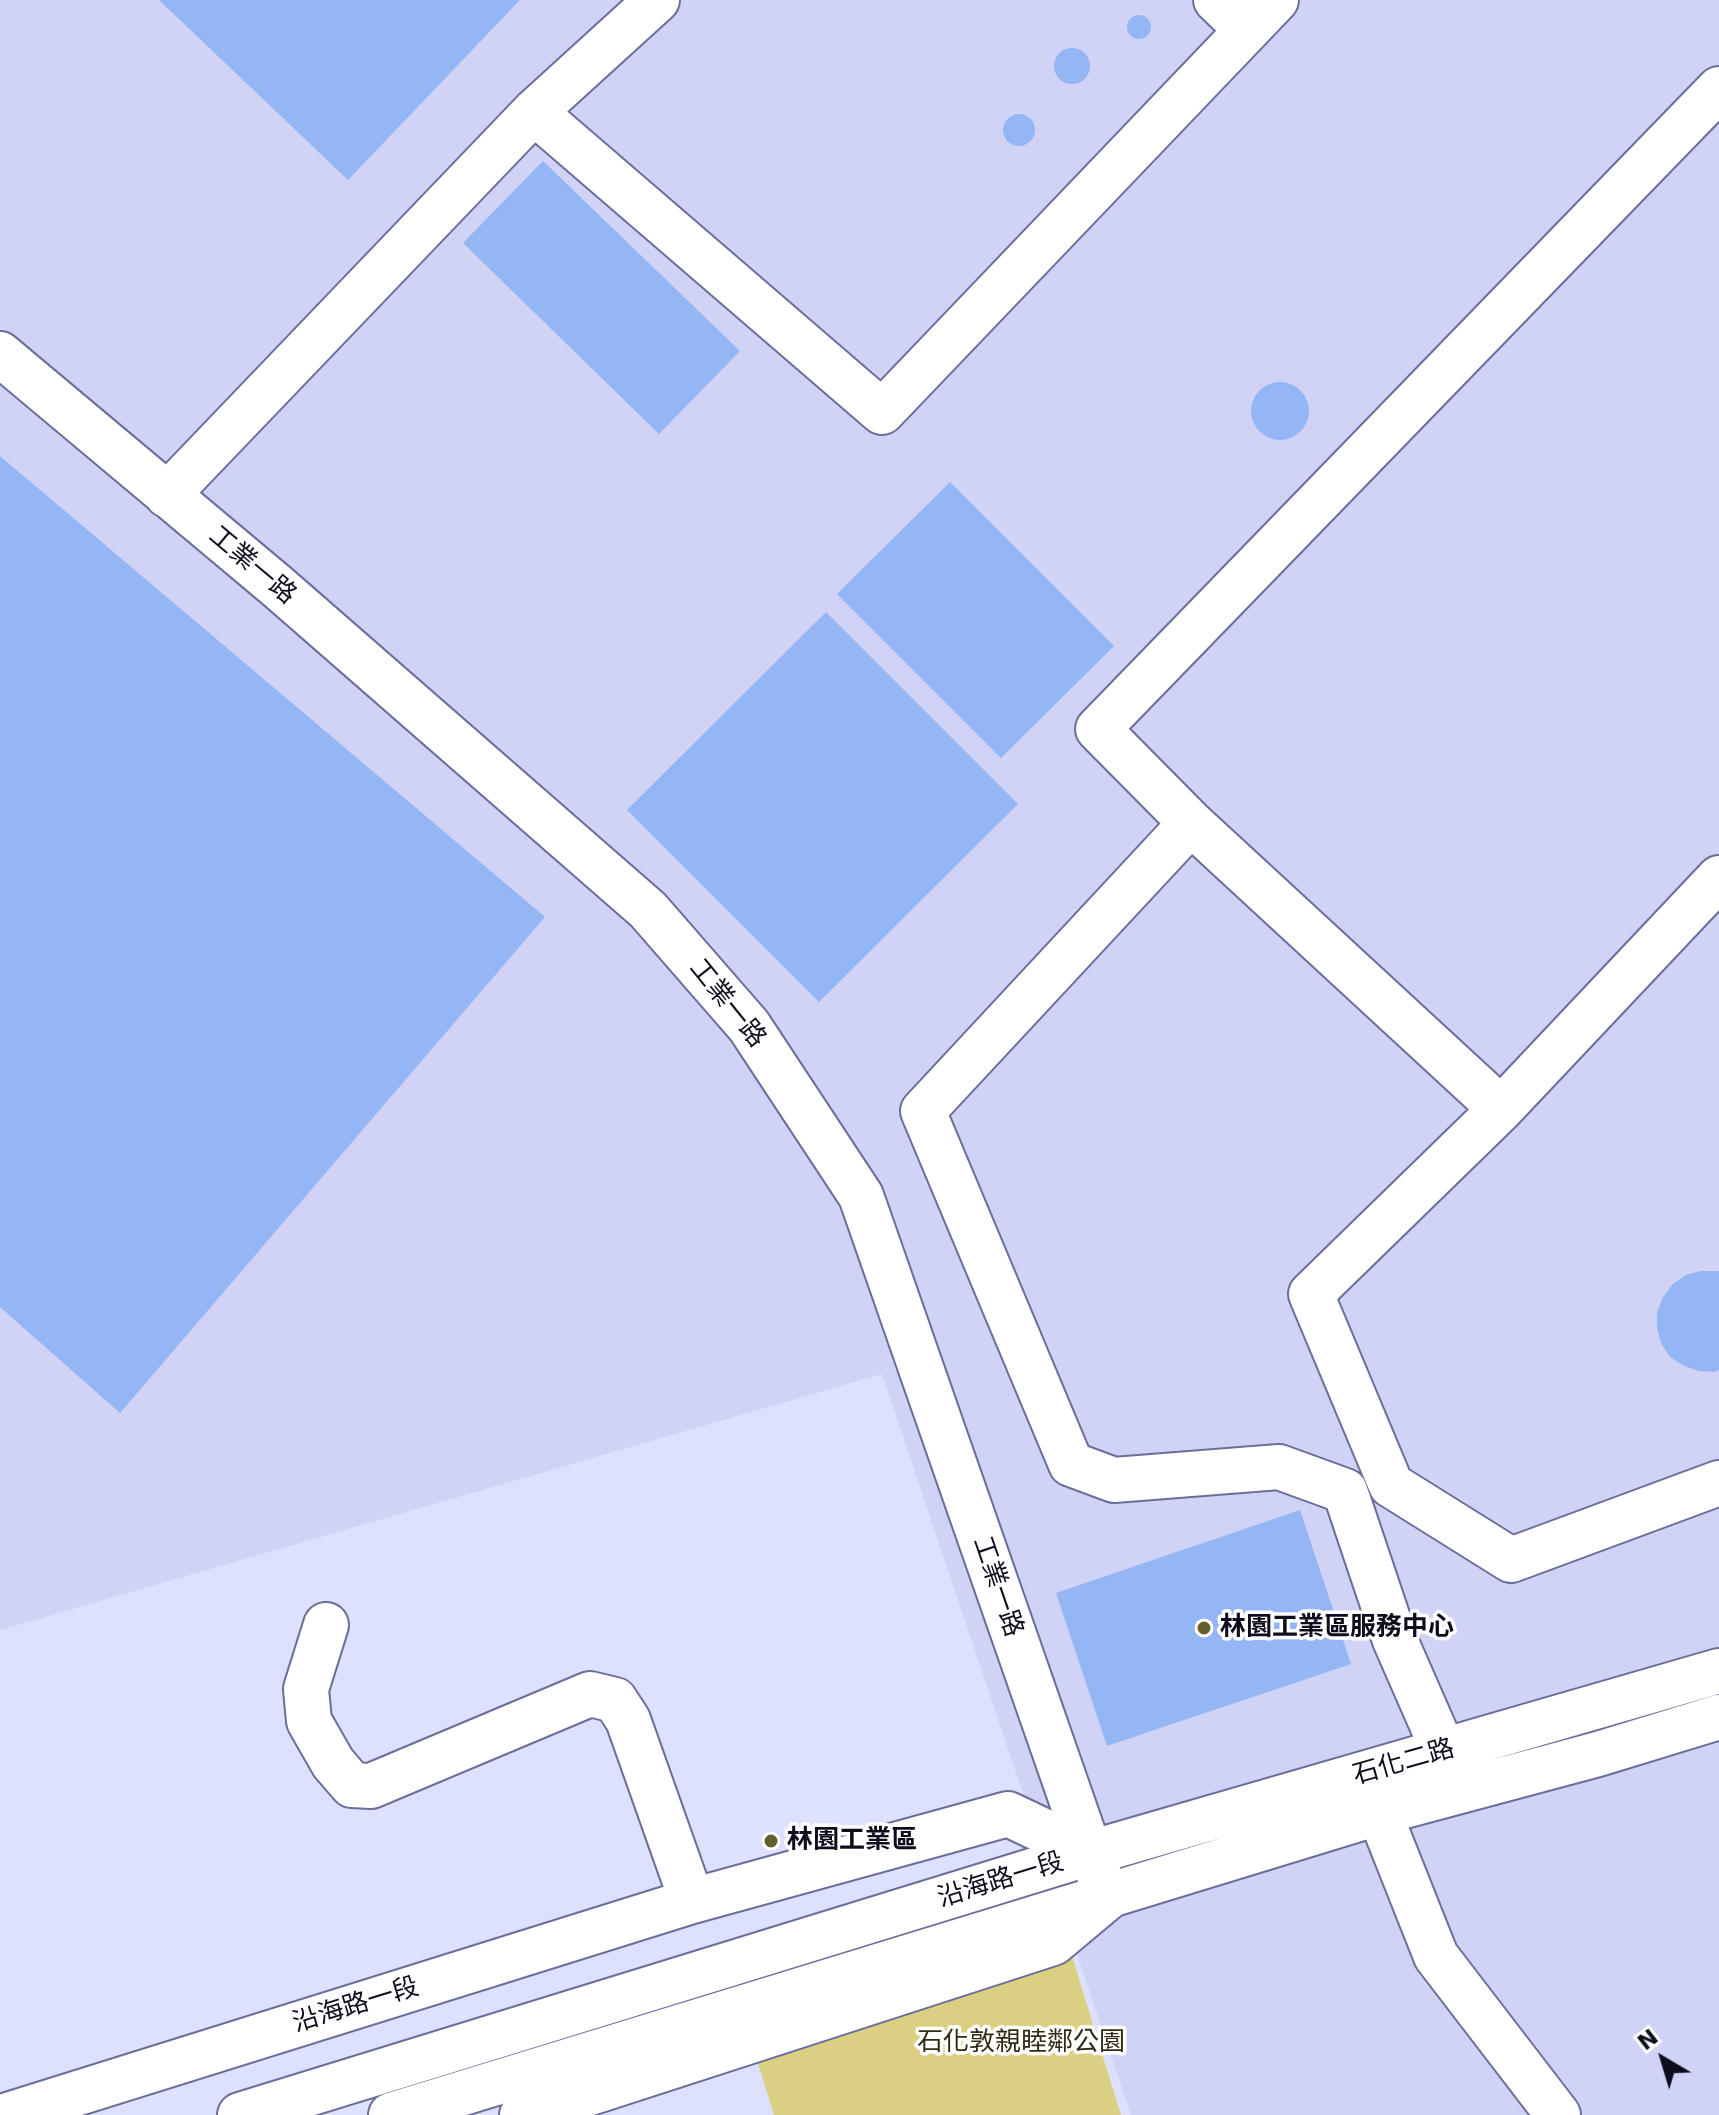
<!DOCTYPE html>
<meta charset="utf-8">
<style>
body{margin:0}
#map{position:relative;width:1719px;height:2115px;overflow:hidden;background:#dde0ff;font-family:"DejaVu Sans",sans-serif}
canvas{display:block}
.north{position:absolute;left:1623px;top:2019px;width:80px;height:80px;-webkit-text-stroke:6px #fff;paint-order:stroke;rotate:322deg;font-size:22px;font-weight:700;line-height:32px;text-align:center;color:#0d0d1e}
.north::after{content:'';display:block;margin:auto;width:28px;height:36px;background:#0d0d1e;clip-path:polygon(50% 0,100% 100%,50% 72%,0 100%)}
</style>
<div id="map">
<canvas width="1719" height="2115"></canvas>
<div class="north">N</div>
</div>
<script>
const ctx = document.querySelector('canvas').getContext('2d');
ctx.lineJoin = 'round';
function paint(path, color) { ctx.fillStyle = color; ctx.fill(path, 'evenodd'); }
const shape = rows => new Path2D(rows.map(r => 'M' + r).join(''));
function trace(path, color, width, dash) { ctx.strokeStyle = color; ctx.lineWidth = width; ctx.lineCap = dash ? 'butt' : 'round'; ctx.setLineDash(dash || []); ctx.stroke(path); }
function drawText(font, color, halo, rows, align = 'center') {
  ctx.font = font + ' "DejaVu Sans","Noto Sans TC",sans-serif'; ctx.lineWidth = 7; ctx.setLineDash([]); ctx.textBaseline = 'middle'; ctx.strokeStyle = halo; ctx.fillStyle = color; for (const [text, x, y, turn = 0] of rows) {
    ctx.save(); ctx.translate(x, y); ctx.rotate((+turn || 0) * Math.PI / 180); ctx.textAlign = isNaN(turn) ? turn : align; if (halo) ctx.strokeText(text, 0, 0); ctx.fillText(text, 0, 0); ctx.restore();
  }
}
paint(shape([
 [0,0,1719,0,1719,2115,1131,2115,882,1374,0,1630]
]), '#d0d3f6');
paint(shape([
 [1071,1953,1121,2115,774,2115,754,2050]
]), '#dbd082');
paint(shape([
 [159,0,520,0,348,180],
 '1127 27a12 12 0 1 1 24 0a12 12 0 1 1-24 0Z',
 '1054 66a18 18 0 1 1 36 0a18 18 0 1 1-36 0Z',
 '1003 130a16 16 0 1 1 32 0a16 16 0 1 1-32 0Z',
 [543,161,740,351,659,434,463,243],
 '1251 411a29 29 0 1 1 58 0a29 29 0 1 1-58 0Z',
 [0,456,545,917,120,1413,0,1307],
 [950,482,1114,646,1001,758,837,594],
 [826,612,1018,804,819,1002,627,810],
 [1701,1271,1719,1271,1719,1370,1714,1372,1699,1371,1684,1366,1670,1357,1661,1343,1657,1328,1657,1312,1663,1297,1673,1284,1686,1275],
 [1300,1510,1351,1664,1107,1746,1056,1593]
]), '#94b6f4');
const minor = shape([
 [1216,0,1247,30],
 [534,112,882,412,1276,0],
 [0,354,278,587,648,910,749,1026,861,1196,1090,1853,1108,1897,1053,1943,522,2115],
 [167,495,534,112,657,0],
 [1191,823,923,1111,1071,1464,1114,1480,1279,1467,1345,1491,1395,1640,1458,1784],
 [1719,878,1501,1109,1311,1294,1391,1485,1511,1560,1719,1483],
 [1501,1109,1191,823,1098,729,1719,89],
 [326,1625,306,1689,309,1721,333,1763,352,1785,371,1786,590,1694,615,1700,628,1720,692,1901],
 [1365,1777,1436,1956,1558,2115],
 [8,2115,692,1901,1008,1814,1090,1853]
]);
const major = shape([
 [240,2115,1090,1853,1719,1671],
 [391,2115,1378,1813,1598,1754,1719,1717]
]);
trace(minor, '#6b6e9b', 48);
trace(major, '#6b6e9b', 48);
trace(minor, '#fff', 44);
trace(major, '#fff', 44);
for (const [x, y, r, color] of [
 [1204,1628,8,"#665e2b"],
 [771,1841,8,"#665e2b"]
]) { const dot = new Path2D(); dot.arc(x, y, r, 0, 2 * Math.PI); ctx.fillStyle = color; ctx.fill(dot); trace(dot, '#fff', 3); }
drawText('26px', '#0d0d1e', '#fff', [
 ["工業一路",252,566,40],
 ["工業一路",727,1004,51],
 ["工業一路",997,1587,71],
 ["石化二路",1404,1763,-16],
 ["沿海路一段",1001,1881,-17],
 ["沿海路一段",356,2006,-17]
]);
drawText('bold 26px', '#0d0d1e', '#fff', [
 ["林園工業區服務中心",1220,1628],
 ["林園工業區",787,1841]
], 'left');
drawText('26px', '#2f2b14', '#fff', [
 ["石化敦親睦鄰公園",1021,2043]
]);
</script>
